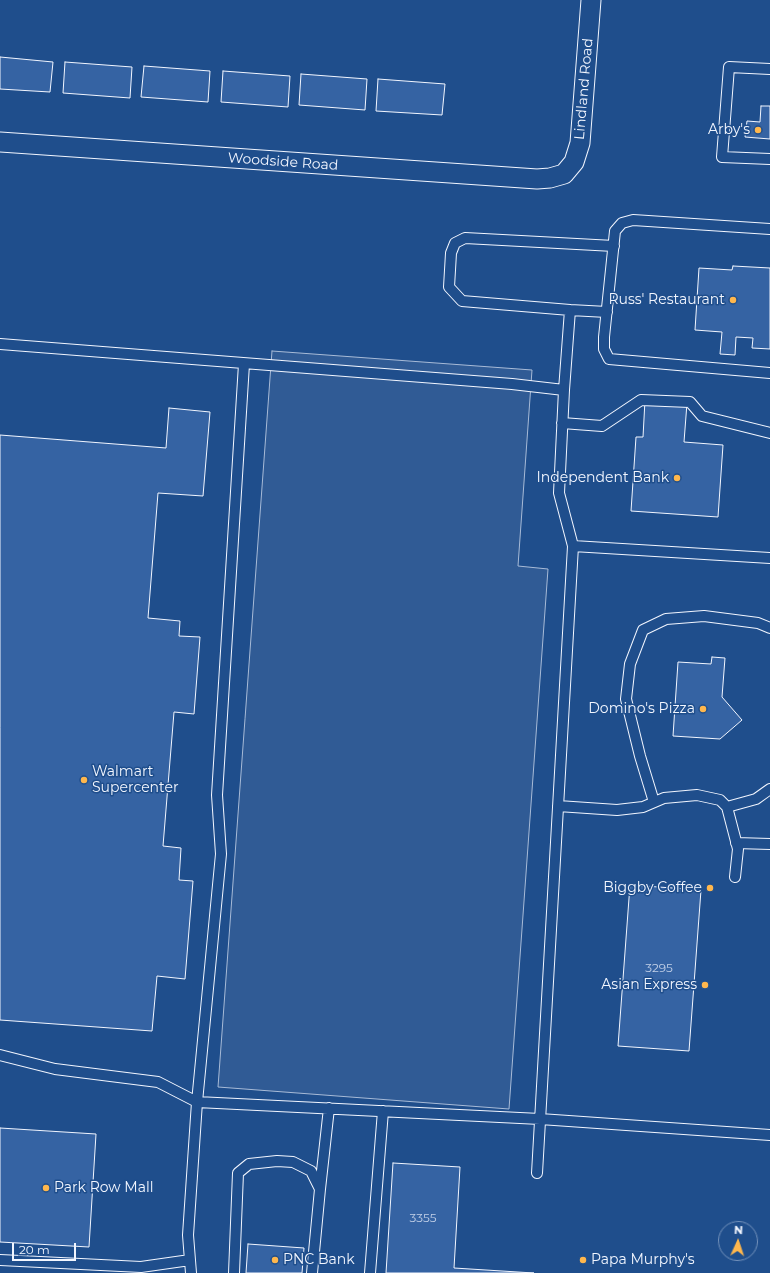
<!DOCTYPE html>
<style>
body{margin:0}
#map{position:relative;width:770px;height:1273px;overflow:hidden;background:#1f4e8c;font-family:Montserrat,sans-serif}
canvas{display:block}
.north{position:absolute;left:718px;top:1221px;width:40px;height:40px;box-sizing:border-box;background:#1f4e8c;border:1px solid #7391ba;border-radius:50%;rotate:3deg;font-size:11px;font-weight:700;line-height:16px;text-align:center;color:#f2f6ff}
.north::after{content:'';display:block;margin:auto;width:14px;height:18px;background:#ffb74d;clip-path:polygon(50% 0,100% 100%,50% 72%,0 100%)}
.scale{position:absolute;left:12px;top:1243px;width:64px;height:18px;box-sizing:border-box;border:2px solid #f2f6ff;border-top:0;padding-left:5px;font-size:12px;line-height:14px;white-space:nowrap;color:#f2f6ff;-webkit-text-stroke:3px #1f4e8c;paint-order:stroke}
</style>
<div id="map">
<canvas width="770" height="1273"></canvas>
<div class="north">N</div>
<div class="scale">20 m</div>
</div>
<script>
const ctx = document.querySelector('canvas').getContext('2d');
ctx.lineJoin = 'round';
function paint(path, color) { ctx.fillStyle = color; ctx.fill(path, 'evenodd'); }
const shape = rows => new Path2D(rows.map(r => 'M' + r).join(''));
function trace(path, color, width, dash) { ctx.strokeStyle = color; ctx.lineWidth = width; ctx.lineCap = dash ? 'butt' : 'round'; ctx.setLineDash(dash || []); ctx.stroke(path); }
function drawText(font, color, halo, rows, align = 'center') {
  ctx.font = font + ' Montserrat,sans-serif'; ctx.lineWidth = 3; ctx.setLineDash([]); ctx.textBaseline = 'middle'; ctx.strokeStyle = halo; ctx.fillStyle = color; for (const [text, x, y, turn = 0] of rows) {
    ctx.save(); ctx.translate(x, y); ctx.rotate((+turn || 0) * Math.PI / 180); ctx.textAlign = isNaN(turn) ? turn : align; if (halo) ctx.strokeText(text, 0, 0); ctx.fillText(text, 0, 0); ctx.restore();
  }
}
const built = shape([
 [272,351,532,370,518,566,548,569,509,1109,218,1087,272,351]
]);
paint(built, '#305b95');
trace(built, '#a8bbd7', 1);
const building = shape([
 [0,57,53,62,50,92,0,89,0,57],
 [65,62,132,67,130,98,63,93,65,62],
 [144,66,210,71,208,102,141,97,144,66],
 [223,71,290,76,288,107,221,102,223,71],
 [301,74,367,79,365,110,299,105,301,74],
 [378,79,445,84,442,115,376,111,378,79],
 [761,106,770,106,770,139,745,137,747,121,760,122,761,106],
 [733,266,770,268,770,349,752,348,753,338,736,337,735,355,720,354,722,332,695,330,699,268,732,270,733,266],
 [645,400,687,403,684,442,723,445,718,517,631,511,636,437,643,437,645,400],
 [169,408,210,412,203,496,158,493,148,618,180,621,179,636,200,637,194,714,174,712,163,846,181,848,179,880,193,881,185,979,157,976,152,1031,0,1020,0,435,166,448,169,408],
 [712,657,725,658,722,697,742,720,720,739,673,736,678,662,711,664,712,657],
 [630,885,701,890,689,1051,618,1046,630,885],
 [0,1128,96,1134,89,1247,0,1242,0,1128],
 [393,1163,460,1167,454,1268,534,1273,386,1273,393,1163],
 [248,1244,304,1248,302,1273,246,1273,248,1244]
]);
paint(building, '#3563a3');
trace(building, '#f2f6ff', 1);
const lane = shape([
 [770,69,729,67,722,157,770,159],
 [770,229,633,220,622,223,615,231,604,337,604,349,609,359,770,373],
 [570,310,607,312],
 [0,344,512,384,564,390,559,493,573,546,537,1173],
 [564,390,570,310,462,301,449,287,451,253,455,243,465,238,614,246],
 [562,423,602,426,641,400,690,402,702,416,770,433],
 [573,546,770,558],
 [654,802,640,756,626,699,630,664,643,630,666,619,704,616,758,623,770,628],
 [558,806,617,810,643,807,664,798,697,795,720,800,727,807,738,849,735,877],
 [727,807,756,799,770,789],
 [736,843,770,844],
 [0,1055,55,1069,158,1082,197,1102,221,854,217,795,244,364],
 [320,1189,329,1108],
 [0,1260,141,1267,190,1260],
 [191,1273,188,1235,197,1102,540,1119,770,1135],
 [234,1273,238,1173,249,1164,277,1161,293,1162,311,1171,320,1189,312,1273],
 [370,1273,383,1111]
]);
const street = shape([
 [0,142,537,179,550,178,564,174,574,162,580,143,591,0]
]);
trace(lane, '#f2f6ff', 12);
trace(street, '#f2f6ff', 21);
trace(lane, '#1f4e8c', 10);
trace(street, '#1f4e8c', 19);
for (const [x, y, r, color] of [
 [758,130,4,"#ffb74d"],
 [733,300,4,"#ffb74d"],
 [677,478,4,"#ffb74d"],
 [703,709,4,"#ffb74d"],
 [84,780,4,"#ffb74d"],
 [710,888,4,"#ffb74d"],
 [705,985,4,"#ffb74d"],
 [46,1188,4,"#ffb74d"],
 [275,1260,4,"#ffb74d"],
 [583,1260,4,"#ffb74d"]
]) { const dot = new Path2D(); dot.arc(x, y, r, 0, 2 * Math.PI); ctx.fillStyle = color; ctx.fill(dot); trace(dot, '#1f4e8c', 1.5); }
drawText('12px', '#c3d1e8', null, [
 ["3295",659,968],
 ["3355",423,1218]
]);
drawText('14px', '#f2f6ff', '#1f4e8c', [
 ["Lindland Road",584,89,-85],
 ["Woodside Road",283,162,4]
]);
drawText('14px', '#f2f6ff', '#1f4e8c', [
 ["Arby's",750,130],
 ["Russ' Restaurant",725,300],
 ["Independent Bank",669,478],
 ["Domino's Pizza",695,709],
 ["Walmart",92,772,"left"],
 ["Supercenter",92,788,"left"],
 ["Biggby Coffee",702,888],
 ["Asian Express",697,985],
 ["Park Row Mall",54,1188,"left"],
 ["PNC Bank",283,1260,"left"],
 ["Papa Murphy's",591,1260,"left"]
], 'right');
</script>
